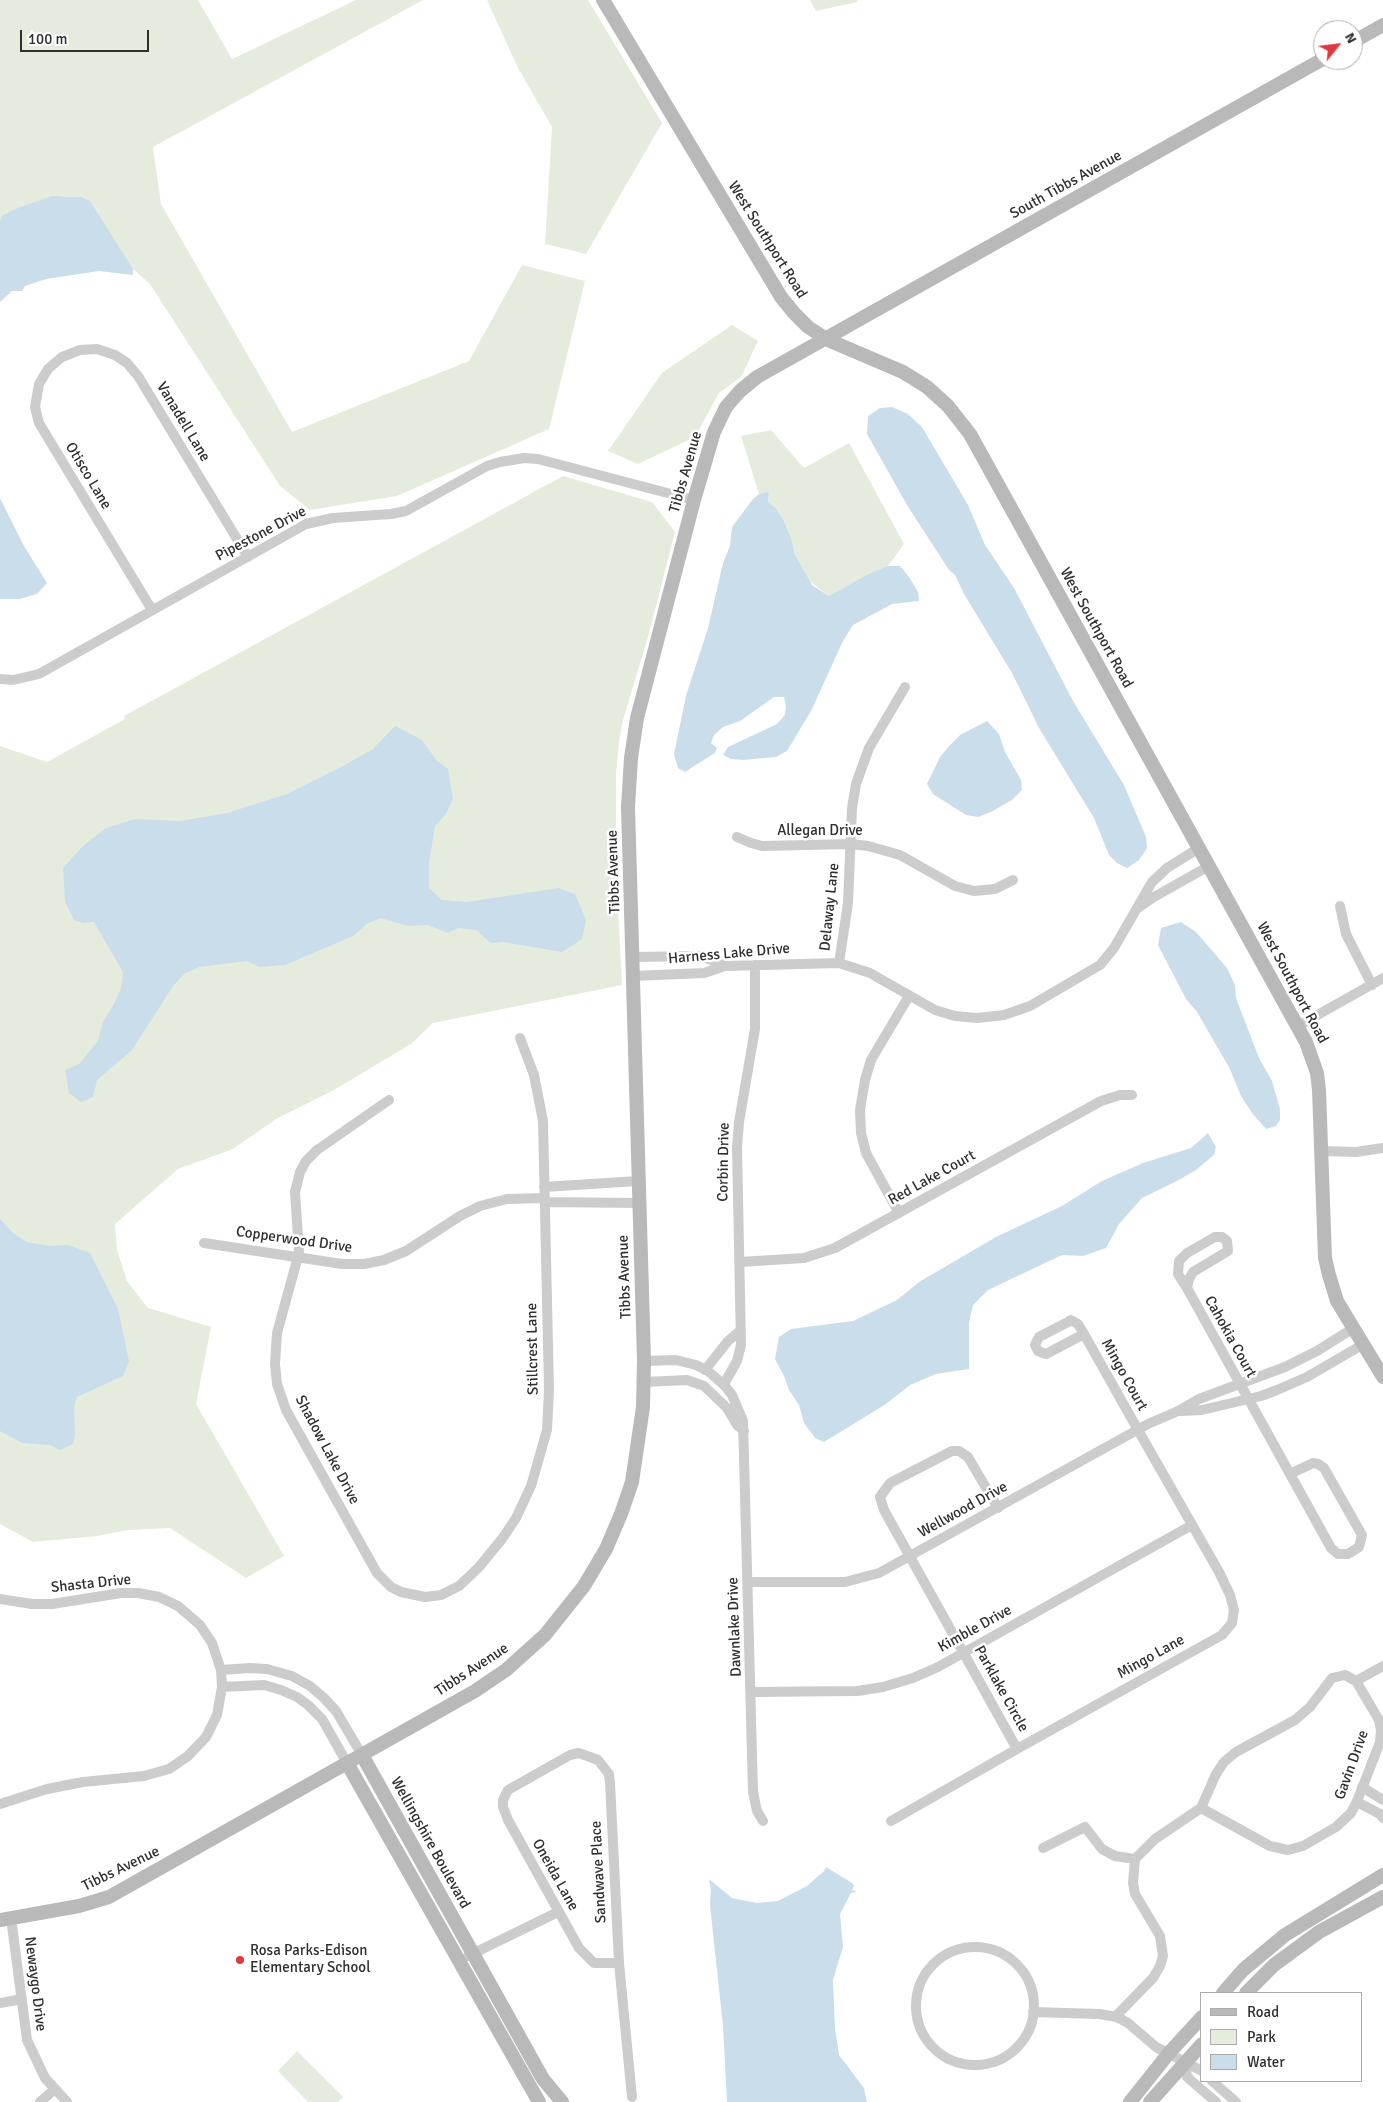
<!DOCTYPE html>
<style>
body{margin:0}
#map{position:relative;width:1383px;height:2102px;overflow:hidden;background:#fff;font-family:Signika,sans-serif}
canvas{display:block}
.legend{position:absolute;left:1200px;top:1992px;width:162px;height:90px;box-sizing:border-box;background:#fff;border:1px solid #acacac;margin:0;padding:6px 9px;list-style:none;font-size:15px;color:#2f2f2f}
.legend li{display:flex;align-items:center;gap:10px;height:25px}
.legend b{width:25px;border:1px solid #acacac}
.north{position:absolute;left:1313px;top:20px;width:50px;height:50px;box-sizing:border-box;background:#fff;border:1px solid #acacac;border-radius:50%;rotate:61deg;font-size:14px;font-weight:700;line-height:20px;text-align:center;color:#2f2f2f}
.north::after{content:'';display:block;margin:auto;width:18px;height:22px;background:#e0383e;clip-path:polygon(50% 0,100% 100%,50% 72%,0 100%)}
.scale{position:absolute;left:20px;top:30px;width:129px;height:22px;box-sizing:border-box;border:2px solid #2f2f2f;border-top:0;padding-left:6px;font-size:15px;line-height:18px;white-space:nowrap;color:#2f2f2f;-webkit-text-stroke:4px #fff;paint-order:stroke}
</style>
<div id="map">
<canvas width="1383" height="2102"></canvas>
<ul class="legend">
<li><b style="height:6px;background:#b9b9b9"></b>Road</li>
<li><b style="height:14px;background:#e5ecde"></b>Park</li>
<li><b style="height:14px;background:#caddeb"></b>Water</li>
</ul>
<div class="north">N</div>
<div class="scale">100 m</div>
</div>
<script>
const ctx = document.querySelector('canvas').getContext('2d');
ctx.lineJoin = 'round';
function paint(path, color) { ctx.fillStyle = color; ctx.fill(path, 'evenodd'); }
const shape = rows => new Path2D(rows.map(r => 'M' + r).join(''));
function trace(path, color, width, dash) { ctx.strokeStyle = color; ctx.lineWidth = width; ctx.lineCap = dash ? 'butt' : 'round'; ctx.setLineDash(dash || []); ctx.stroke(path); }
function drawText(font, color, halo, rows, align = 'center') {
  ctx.font = font + ' Signika,sans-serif'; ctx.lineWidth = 5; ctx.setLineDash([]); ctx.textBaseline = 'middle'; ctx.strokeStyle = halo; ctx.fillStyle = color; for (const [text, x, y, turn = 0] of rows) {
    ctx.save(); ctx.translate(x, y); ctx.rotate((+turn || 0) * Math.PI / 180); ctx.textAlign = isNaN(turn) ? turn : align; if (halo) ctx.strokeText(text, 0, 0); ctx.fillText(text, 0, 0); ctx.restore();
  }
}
paint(shape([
 [0,0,198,0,232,59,356,0,423,0,153,147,161,204,292,432,469,361,522,265,585,281,549,429,397,496,310,510,280,486,150,284,133,269,81,197,65,196,31,204,15,209,0,220],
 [487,0,588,0,662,123,586,254,545,244,552,127,518,68],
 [810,0,858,0,857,2,816,11],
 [732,325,758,341,741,377,719,393,695,437,638,464,608,451,662,373],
 [771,430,804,468,849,443,904,544,888,566,829,596,808,580,795,555,791,538,784,521,776,508,768,502,769,493,759,494,741,436],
 [563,476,652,502,675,532,648,637,623,720,619,741,616,774,616,868,622,985,433,1023,411,1044,334,1090,276,1119,233,1149,178,1169,115,1224,117,1250,127,1281,148,1308,211,1327,196,1404,284,1556,246,1578,170,1528,128,1530,97,1536,33,1542,0,1524,0,746,47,762,125,719,124,716],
 [297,2051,343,2097,338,2102,308,2102,278,2071]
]), '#e5ecde');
paint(shape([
 [52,196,81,197,90,201,133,269,133,275,99,271,46,279,25,286,22,291,12,291,0,302,0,221,2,216,15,209],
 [892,407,908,414,922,427,968,505,985,545,1014,588,1073,701,1124,785,1146,837,1147,848,1139,860,1127,868,1117,863,1109,855,1094,818,1039,728,1012,673,964,594,955,575,949,570,907,505,867,434,868,416,880,408],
 [769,492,768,502,776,508,784,521,791,538,795,555,812,585,829,596,869,574,888,566,900,566,909,577,918,592,919,601,892,604,853,625,843,641,811,711,787,751,776,757,743,760,731,759,723,755,728,747,777,724,785,715,786,706,784,697,774,697,740,721,723,727,714,735,711,743,717,748,715,753,685,772,678,768,674,754,686,696,708,628,723,563,730,546,732,527,753,499,759,494],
 [0,498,24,546,47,583,37,594,20,599,0,599],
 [987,721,999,734,1005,752,1021,780,1022,790,1012,800,991,812,978,817,966,815,933,794,927,784,940,757,949,746,960,735],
 [395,726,422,740,436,760,448,769,453,799,446,814,435,826,429,863,429,888,442,900,467,902,559,888,575,894,586,920,582,939,562,952,503,942,491,943,476,930,458,928,448,933,428,925,408,926,381,918,368,923,353,936,285,965,259,967,247,961,199,967,184,974,173,986,132,1050,97,1080,93,1097,81,1102,69,1093,65,1070,79,1064,98,1041,103,1022,113,1006,121,988,123,972,94,922,83,923,74,920,65,902,63,868,84,845,106,828,135,819,180,821,227,813,287,794,343,766,373,749],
 [1181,922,1196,932,1227,968,1235,985,1236,998,1259,1058,1272,1081,1280,1109,1280,1120,1276,1126,1266,1129,1252,1113,1241,1096,1230,1069,1197,1012,1186,999,1158,945,1161,928],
 [1208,1133,1216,1147,1214,1155,1196,1170,1177,1181,1142,1198,1119,1224,1106,1248,1083,1256,1062,1255,988,1290,973,1305,969,1323,969,1369,936,1374,910,1385,886,1404,824,1442,815,1438,804,1423,799,1405,789,1390,784,1376,775,1359,779,1337,791,1329,853,1321,897,1300,919,1282,996,1237,1062,1206,1102,1181,1143,1163,1191,1148],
 [0,1219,13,1233,27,1242,50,1246,68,1245,90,1253,118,1309,129,1361,123,1376,77,1397,74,1409,75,1436,73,1444,60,1450,50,1445,22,1443,0,1431],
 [826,1867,852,1883,854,1886,852,1890,857,1892,851,1893,840,1914,843,1947,833,1980,835,2028,839,2055,864,2088,867,2102,727,2102,723,2026,710,1905,711,1890,709,1879,732,1898,757,1903,778,1901,807,1886,824,1871]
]), '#caddeb');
trace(shape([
 [152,610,39,423,35,407,39,384,48,369,62,357,80,350,97,349,115,355,127,363,138,376,248,557],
 [0,679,13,680,39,674,306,524,333,518,391,514,406,511,487,466,500,462,524,458,538,459,694,500],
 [737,837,751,843,762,846,851,844,868,846,900,855,955,886,974,891,995,889,1013,880],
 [1340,906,1346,934,1372,985],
 [1138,908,1154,897,1209,866],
 [632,957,701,956,725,966],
 [839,963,848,903,852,808,856,784,869,748,905,687],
 [633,976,704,973,725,966,839,963,870,973,935,1010,955,1016,977,1018,1004,1015,1030,1006,1100,965,1114,948,1152,882,1167,868,1199,848],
 [1298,1026,1383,978],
 [389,1100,317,1150,306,1161,300,1172,295,1192,299,1253,277,1333,275,1364,277,1384,286,1410,377,1573,391,1587,401,1592,425,1597,441,1595,459,1586,479,1567,502,1539,516,1518,531,1486,547,1430,549,1390,543,1121,534,1075,520,1038],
 [1323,1151,1356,1152,1383,1148],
 [544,1187,638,1181],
 [545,1202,639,1203],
 [899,1213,866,1153,861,1133,860,1110,865,1080,871,1060,909,996],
 [1215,1237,1222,1237,1227,1241,1228,1251,1193,1272,1189,1279,1187,1288,1178,1274,1179,1261,1187,1253,1215,1237],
 [204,1243,342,1264,364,1264,384,1260,406,1251,460,1216,480,1206,507,1199,545,1198],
 [740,1262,804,1258,835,1248,1101,1101,1120,1095,1132,1095],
 [1187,1288,1290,1474],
 [644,1361,676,1360,696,1365,708,1371,725,1386,732,1395,743,1421,753,1792,757,1811,763,1821],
 [705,1370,728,1341,740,1331],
 [644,1382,687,1380,704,1386,727,1408,737,1425,744,1431],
 [724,1384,737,1361,741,1345,737,1147,739,1122,755,1029,755,965],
 [1180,1411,1202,1410,1261,1396,1277,1390,1307,1377,1362,1345],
 [1313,1463,1318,1464,1324,1468,1362,1535,1359,1547,1348,1554,1338,1554,1331,1548,1290,1474,1313,1463],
 [998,1508,968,1457,959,1451,952,1451,890,1483,880,1497,884,1510,1017,1749],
 [749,1582,845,1582,879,1573,1148,1424,1178,1411,1199,1399,1285,1367,1317,1351,1352,1329],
 [0,1599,32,1604,52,1604,121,1593,138,1593,159,1597,178,1606,200,1625,212,1643,221,1670,222,1687,217,1715,206,1737,188,1756,169,1769,144,1776,83,1782,47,1789,0,1804],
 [221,1670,250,1668,267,1669,292,1676,310,1686,324,1698,336,1711,362,1755],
 [1356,1681,1383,1666],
 [222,1687,264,1685,281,1690,297,1697,308,1705,322,1719,347,1763],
 [752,1692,857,1691,883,1687,913,1678,938,1667,1192,1525],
 [1362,1787,1383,1800],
 [1357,1802,1380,1814,1383,1818],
 [1201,1808,1270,1846,1288,1850,1303,1846,1336,1827,1351,1813,1358,1799,1380,1742,1381,1730,1379,1720,1356,1681],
 [891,1821,1017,1749,1222,1635,1232,1623,1234,1610,1230,1595,1219,1572,1138,1430,1084,1334,1078,1324,1071,1320,1068,1322,1039,1337,1035,1345,1038,1351,1046,1354,1084,1334],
 [1043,1848,1085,1827,1102,1849,1115,1856,1135,1859],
 [11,1918,27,2040,45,2078,67,2102],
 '916 2006a59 59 0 1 1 118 0a59 59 0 1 1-118 0Z',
 [468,1956,558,1912],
 [619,1963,594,1963,579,1948,508,1820,503,1807,503,1800,508,1790,570,1755,579,1753,598,1760,609,1774,610,1783,619,1963,632,2097],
 [0,2003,22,1999],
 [1033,2012,1099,2014,1117,2017,1128,2023,1156,2047,1202,2071],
 [1115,2017,1153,1978,1160,1966,1163,1956,1160,1936,1135,1894,1133,1883,1135,1859,1155,1839,1201,1808,1216,1774,1224,1762,1236,1752,1295,1720,1310,1707,1332,1678,1345,1675,1356,1681],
 [1185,2063,1187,2077,1216,2102],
 [1212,2081,1236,2102],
 [40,2102,55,2089]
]), '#ccc', 10);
trace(shape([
 [603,0,781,297,794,313,808,327,828,340,903,372,927,387,948,406,970,434,1306,1042,1317,1073,1319,1090,1325,1258,1329,1275,1337,1301,1383,1377],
 [1353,42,1383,25],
 [362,1755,543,2079,562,2102],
 [347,1763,539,2102],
 [0,1920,79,1906,109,1897,475,1691,506,1670,545,1635,584,1586,606,1549,621,1514,632,1482,643,1407,644,1361,628,807,631,758,637,718,694,500,714,432,726,407,740,391,757,377,1323,59],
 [1223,1993,1243,1970,1285,1935,1383,1875],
 [1246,1993,1274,1965,1319,1932,1383,1897],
 [1130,2102,1169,2053,1202,2017],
 [1150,2102,1202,2044]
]), '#b9b9b9', 14);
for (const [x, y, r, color] of [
 [240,1960,5,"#e0383e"]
]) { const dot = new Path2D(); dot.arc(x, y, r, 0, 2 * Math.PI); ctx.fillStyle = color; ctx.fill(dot); trace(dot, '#fff', 2); }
drawText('15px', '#2f2f2f', '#fff', [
 ["South Tibbs Avenue",1066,185,-29],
 ["West Southport Road",767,240,58],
 ["Vanadell Lane",183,422,59],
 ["Tibbs Avenue",686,472,-74],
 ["Otisco Lane",88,476,59],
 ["Pipestone Drive",261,534,-28],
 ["West Southport Road",1096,628,61],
 ["Allegan Drive",820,831],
 ["Tibbs Avenue",614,872,-92],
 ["Delaway Lane",830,907,-84],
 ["Harness Lake Drive",729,954,-5],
 ["West Southport Road",1292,983,62],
 ["Corbin Drive",724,1162,-89],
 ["Red Lake Court",932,1178,-29],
 ["Copperwood Drive",294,1240,8],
 ["Tibbs Avenue",625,1277,-92],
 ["Cahokia Court",1230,1337,61],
 ["Stillcrest Lane",533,1349,-91],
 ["Mingo Court",1124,1375,61],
 ["Shadow Lake Drive",327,1450,62],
 ["Wellwood Drive",963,1510,-29],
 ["Shasta Drive",91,1584,-6],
 ["Dawnlake Drive",735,1627,-92],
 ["Kimble Drive",975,1629,-29],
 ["Mingo Lane",1151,1657,-29],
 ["Tibbs Avenue",472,1670,-33],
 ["Parklake Circle",1001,1689,61],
 ["Gavin Drive",1352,1765,-70],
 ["Wellingshire Boulevard",430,1843,61],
 ["Tibbs Avenue",121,1869,-26],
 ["Sandwave Place",599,1872,-93],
 ["Oneida Lane",555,1875,61],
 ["Newaygo Drive",35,1984,83]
]);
drawText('15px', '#2f2f2f', '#fff', [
 ["Rosa Parks-Edison",250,1951],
 ["Elementary School",250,1968]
], 'left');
</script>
